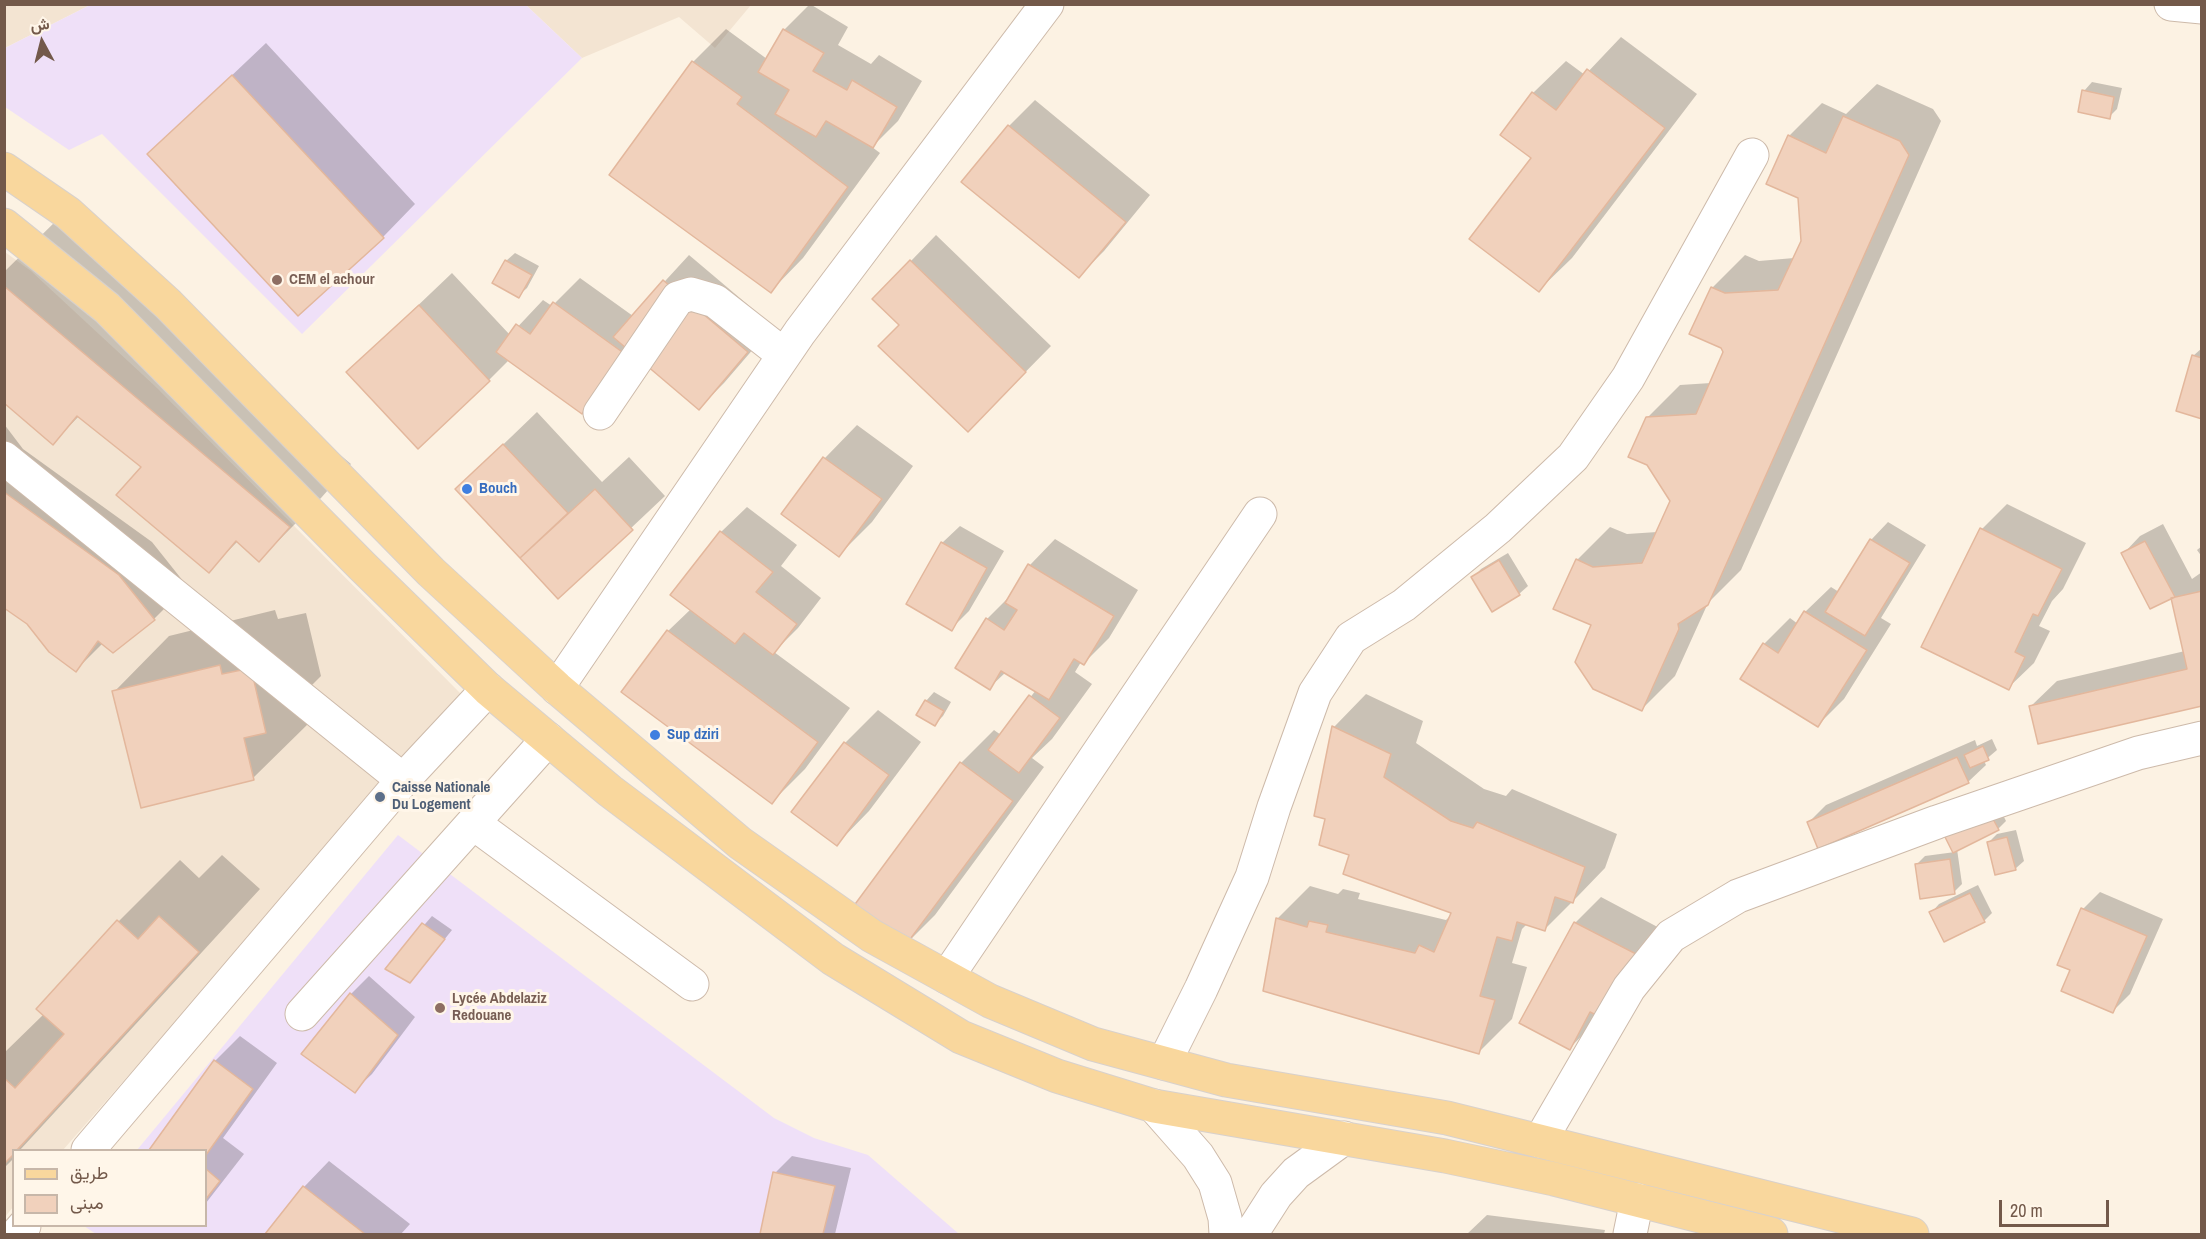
<!DOCTYPE html>
<meta charset="utf-8">
<style>
body{margin:0}
#map{position:relative;width:2206px;height:1239px;overflow:hidden;background:#fcf2e3;font-family:"Archivo Narrow",Vazirmatn,sans-serif}
canvas{display:block}
.frame{position:absolute;inset:0;border:6px solid #73594a;pointer-events:none}
.legend{position:absolute;left:12px;top:1149px;width:195px;height:78px;box-sizing:border-box;background:#fff6e9;border:2px solid #c7b7a9;margin:0;padding:8px 10px;list-style:none;font-size:18px;color:#73594a}
.legend li{display:flex;align-items:center;gap:12px;height:30px}
.legend b{width:30px;border:2px solid #c7b7a9}
.north{position:absolute;left:12px;top:12px;width:60px;height:60px;-webkit-text-stroke:4px #fff6e9;paint-order:stroke;rotate:353deg;font-size:16px;font-weight:700;line-height:24px;text-align:center;color:#73594a}
.north::after{content:'';display:block;margin:auto;width:21px;height:27px;background:#73594a;clip-path:polygon(50% 0,100% 100%,50% 72%,0 100%)}
.scale{position:absolute;left:1999px;top:1200px;width:110px;height:27px;box-sizing:border-box;border:3px solid #73594a;border-top:0;padding-left:8px;font-size:18px;line-height:21px;white-space:nowrap;color:#73594a;-webkit-text-stroke:4px #fff6e9;paint-order:stroke}
</style>
<div id="map">
<canvas width="2206" height="1239"></canvas>
<div class="frame"></div>
<ul class="legend">
<li><b style="height:8px;background:#f9d79d"></b>طريق</li>
<li><b style="height:16px;background:#f1d1bc"></b>مبنى</li>
</ul>
<div class="north">ش</div>
<div class="scale">20 m</div>
</div>
<script>
const ctx = document.querySelector('canvas').getContext('2d');
ctx.lineJoin = 'round';
function paint(path, color) { ctx.fillStyle = color; ctx.fill(path, 'evenodd'); }
const shape = rows => new Path2D(rows.map(r => 'M' + r).join(''));
function trace(path, color, width, dash) { ctx.strokeStyle = color; ctx.lineWidth = width; ctx.lineCap = dash ? 'butt' : 'round'; ctx.setLineDash(dash || []); ctx.stroke(path); }
function drawText(font, color, halo, rows, align = 'center') {
  ctx.font = font + ' "Archivo Narrow",sans-serif'; ctx.lineWidth = 6; ctx.setLineDash([]); ctx.textBaseline = 'middle'; ctx.strokeStyle = halo; ctx.fillStyle = color; for (const [text, x, y, turn = 0] of rows) {
    ctx.save(); ctx.translate(x, y); ctx.rotate((+turn || 0) * Math.PI / 180); ctx.textAlign = isNaN(turn) ? turn : align; if (halo) ctx.strokeText(text, 0, 0); ctx.fillText(text, 0, 0); ctx.restore();
  }
}
paint(shape([
 [5,5,90,5,5,48],
 [526,5,751,5,715,48,679,17,582,58],
 [5,252,31,271,156,387,462,695,63,1150,14,1150,13,1207,5,1217]
]), '#f3e4d2');
paint(shape([
 [90,5,526,5,582,58,302,334,102,134,69,150,5,107,5,48],
 [398,835,774,1118,814,1138,868,1155,959,1234,96,1234,84,1226,206,1226,206,1150,137,1150]
]), '#efe0f8');
paint(shape([
 [810,4,848,27,838,45,871,64,879,55,922,81,898,121,872,147,880,153,803,258,771,291,693,62,726,29,767,59,784,30],
 [1621,37,1697,94,1572,258,1539,290,1533,157,1533,93,1566,61,1585,75],
 [266,43,415,204,383,237,149,154],
 [2092,82,2122,88,2117,109,2109,117,2084,91],
 [1877,84,1933,109,1941,121,1741,570,1708,603,1675,676,1642,709,1593,624,1577,560,1610,527,1627,534,1657,532,1672,501,1647,418,1680,385,1711,383,1725,352,1712,288,1745,255,1759,261,1794,258,1802,241,1799,197,1789,136,1822,103,1846,114],
 [1035,100,1150,195,1104,251,1079,276,963,181,1009,126],
 [59,218,351,464,321,498,259,560,238,541,209,570,143,467,79,416,53,443,4,401,4,272],
 [936,235,1051,346,993,405,911,261],
 [515,253,539,266,527,288,518,296,506,261],
 [689,255,773,326,724,383,699,408,632,352,509,360,489,380,348,372,452,273,510,335,543,300,552,306,580,278,633,316],
 [2202,348,2202,417,2193,356],
 [537,412,602,482,629,457,665,496,558,597,457,489],
 [4,424,23,449,152,542,187,586,154,619,103,643,76,670,28,623,4,606],
 [857,425,913,466,872,522,839,555,783,514,825,458],
 [2007,504,2086,543,2063,589,2052,601,2039,626,2050,631,2034,663,2008,688,1982,529],
 [747,507,797,545,781,566,821,598,798,628,774,652,850,708,805,769,772,802,623,692,668,631,691,609,721,532],
 [1888,522,1926,545,1881,618,1891,624,1844,699,1818,725,1742,679,1764,644,1790,618,1798,624,1805,612,1831,587,1839,592,1871,540],
 [2163,524,2192,579,2202,572,2202,704,2031,706,2057,681,2185,651,2172,596,2123,554,2140,536],
 [960,526,1004,551,969,611,951,629,942,543],
 [1055,539,1138,590,1109,638,1084,663,1081,662,1075,672,1092,684,1052,739,1032,758,1044,767,935,915,902,948,961,763,994,730,1001,735,1036,690,1006,672,989,688,987,619,1013,593,1030,565],
 [2202,546,2202,557,2197,550],
 [1508,553,1528,586,1519,594,1473,578,1481,569],
 [275,610,278,619,306,613,321,676,302,695,309,723,253,778,114,692,169,636],
 [934,692,951,702,943,716,935,724,918,714,926,701],
 [1366,694,1423,721,1416,743,1484,789,1506,796,1512,789,1617,834,1605,868,1578,896,1545,929,1527,924,1522,929,1512,963,1527,967,1512,1019,1479,1052,1277,919,1310,886,1338,894,1343,889,1360,893,1358,899,1446,920,1453,913,1350,854,1327,818,1334,727],
 [878,710,921,742,869,811,837,844,845,743],
 [1992,739,1997,750,1984,761,1986,765,1968,782,1809,822,1826,805,1975,740,1977,746],
 [1996,801,2006,821,1998,829,1957,849,1962,884,1954,892,1917,864,1925,856,1955,852],
 [2016,830,2024,861,2015,869,1989,842,1997,834],
 [222,855,260,889,20,1150,14,1150,14,1158,4,1168,4,1053,44,1014,118,922,180,860,199,878],
 [1978,885,1992,913,1984,921,1931,913,1939,904],
 [2100,892,2163,919,2130,994,2113,1011,2072,969,2083,909],
 [1601,897,1667,932,1595,1022,1570,1048,1575,923],
 [432,916,452,930,410,982,387,968],
 [369,976,415,1017,372,1074,354,1091,304,1054,351,994],
 [240,1036,277,1063,223,1138,244,1154,206,1203,206,1150,151,1150,215,1061],
 [792,1156,851,1168,835,1234,761,1234,775,1173],
 [329,1161,410,1224,401,1234,267,1234,304,1187],
 [1487,1215,1605,1230,1604,1234,1467,1234]
]), '#0003');
const building = shape([
 [783,29,824,53,813,71,847,90,852,80,897,107,873,148,826,121,816,137,775,114,789,90,758,72,783,29],
 [692,61,742,97,737,104,848,187,771,293,609,175,692,61],
 [1587,69,1665,128,1539,292,1469,239,1531,158,1500,135,1532,92,1556,110,1587,69],
 [232,75,384,238,298,316,147,154,232,75],
 [2082,90,2114,97,2110,119,2078,112,2082,90],
 [1843,116,1900,141,1909,155,1708,605,1678,624,1679,629,1642,711,1593,689,1575,662,1591,625,1553,609,1576,559,1593,567,1642,563,1670,501,1647,465,1628,457,1646,417,1696,414,1723,352,1721,348,1689,334,1711,287,1725,293,1778,290,1801,241,1798,198,1766,184,1788,135,1826,153,1843,116],
 [1008,125,1126,222,1079,278,961,182,1008,125],
 [505,260,532,275,519,298,492,283,505,260],
 [910,260,1026,372,968,432,878,346,899,325,872,299,910,260],
 [663,280,748,352,699,410,613,337,663,280],
 [4,286,290,527,259,562,236,541,209,573,116,495,141,467,77,416,53,445,4,403,4,286],
 [553,302,625,354,582,414,496,352,516,324,530,334,553,302],
 [419,305,490,381,418,449,346,372,419,305],
 [2192,355,2202,358,2202,419,2176,411,2192,355],
 [503,444,568,513,520,558,455,489,503,444],
 [823,457,882,499,839,557,781,514,823,457],
 [595,489,633,530,558,599,520,558,595,489],
 [4,492,119,575,155,620,113,653,98,641,76,672,49,652,27,624,4,608,4,492],
 [1980,528,2062,569,2038,616,2033,614,2015,652,2025,657,2009,690,1921,647,1980,528],
 [720,531,773,572,756,592,797,624,773,655,744,633,735,644,670,595,720,531],
 [1870,539,1910,563,1865,636,1825,612,1870,539],
 [2145,541,2175,597,2150,609,2121,553,2145,541],
 [941,542,987,568,952,631,906,604,941,542],
 [1499,560,1520,595,1492,612,1471,577,1499,560],
 [1028,564,1114,616,1084,665,1074,659,1049,700,1001,671,990,690,955,668,986,618,1004,630,1017,610,1005,603,1028,564],
 [2202,591,2202,706,2038,744,2029,706,2187,669,2171,598,2202,591],
 [1804,611,1867,650,1818,727,1740,679,1763,643,1778,653,1804,611],
 [667,630,818,742,772,804,621,692,667,630],
 [220,665,222,674,251,668,266,733,244,738,254,780,141,808,112,691,220,665],
 [1029,695,1060,718,1019,773,988,750,1029,695],
 [925,700,944,711,935,726,916,715,925,700],
 [1332,726,1391,754,1384,777,1451,821,1473,828,1477,822,1585,867,1573,903,1555,897,1545,931,1517,922,1512,941,1497,937,1480,996,1495,1000,1479,1054,1263,991,1276,918,1307,927,1309,921,1328,925,1326,932,1415,953,1419,945,1434,952,1451,913,1343,874,1349,855,1319,845,1325,819,1314,816,1332,726],
 [844,742,889,775,837,846,791,812,844,742],
 [1983,746,1989,760,1970,768,1964,755,1983,746],
 [1957,757,1969,783,1818,849,1807,822,1957,757],
 [960,762,1013,801,902,950,850,911,960,762],
 [1987,808,1999,830,1953,853,1942,831,1987,808],
 [2007,837,2016,870,1995,875,1987,842,2007,837],
 [1950,859,1955,894,1920,899,1915,864,1950,859],
 [1970,893,1985,922,1944,942,1929,912,1970,893],
 [2081,908,2147,936,2113,1013,2061,991,2070,970,2057,965,2081,908],
 [159,916,199,952,17,1150,14,1150,14,1154,4,1164,4,1078,15,1088,64,1034,36,1009,117,920,138,939,159,916],
 [1574,922,1642,957,1608,1021,1590,1012,1570,1050,1519,1023,1574,922],
 [422,923,445,939,410,983,385,969,422,923],
 [350,993,398,1035,355,1093,301,1054,350,993],
 [214,1060,253,1089,206,1155,206,1150,149,1150,214,1060],
 [206,1169,220,1181,206,1199,206,1169],
 [773,1172,835,1186,823,1234,760,1234,773,1172],
 [303,1186,365,1234,265,1234,303,1186]
]);
paint(building, '#f1d1bc');
trace(building, '#e3b79c', 1.5);
const minor = shape([
 [2171,4,2202,7],
 [600,413,678,298,691,294,715,301,784,355],
 [4,458,403,780],
 [557,688,800,332,1047,4],
 [473,823,692,984],
 [947,977,1260,514],
 [302,1014,548,739],
 [1164,1063,1201,989,1252,877,1274,807,1315,693,1351,638,1404,605,1498,528,1573,457,1628,378,1752,155],
 [1154,1106,1198,1156,1215,1183,1225,1218,1226,1234],
 [1540,1141,1629,988,1671,936,1738,896,1937,822,2138,753,2202,738],
 [88,1150,403,780,488,689],
 [17,1234,24,1226],
 [1251,1234,1276,1195,1296,1173,1344,1138],
 [1630,1234,1637,1200]
]);
const major = shape([
 [4,169,68,213,168,304,431,572,557,688,740,843,872,936,990,1001,1093,1044,1226,1080,1447,1118,1912,1234],
 [4,225,107,308,362,566,488,689,610,791,833,959,961,1037,1057,1076,1154,1106,1445,1156,1554,1179,1771,1234]
]);
trace(minor, '#cdbaaa', 35);
trace(major, '#d8d1cc', 35);
trace(minor, '#fff', 33);
trace(major, '#f9d79d', 33);
for (const [x, y, r, color] of [
 [277,280,6,"#8d6e63"],
 [467,489,6,"#3f7fe0"],
 [655,735,6,"#3f7fe0"],
 [380,797,6,"#5c6f8a"],
 [440,1008,6,"#8d6e63"]
]) { const dot = new Path2D(); dot.arc(x, y, r, 0, 2 * Math.PI); ctx.fillStyle = color; ctx.fill(dot); trace(dot, '#fff6e9', 2); }
drawText('bold 15px', '#785e54', '#fff6e9', [
 ["CEM el achour",289,280],
 ["Lycée Abdelaziz",452,999],
 ["Redouane",452,1016]
], 'left');
drawText('bold 15px', '#366cbe', '#fff6e9', [
 ["Bouch",479,489],
 ["Sup dziri",667,735]
], 'left');
drawText('bold 15px', '#4e5e75', '#fff6e9', [
 ["Caisse Nationale",392,788],
 ["Du Logement",392,805]
], 'left');
</script>
